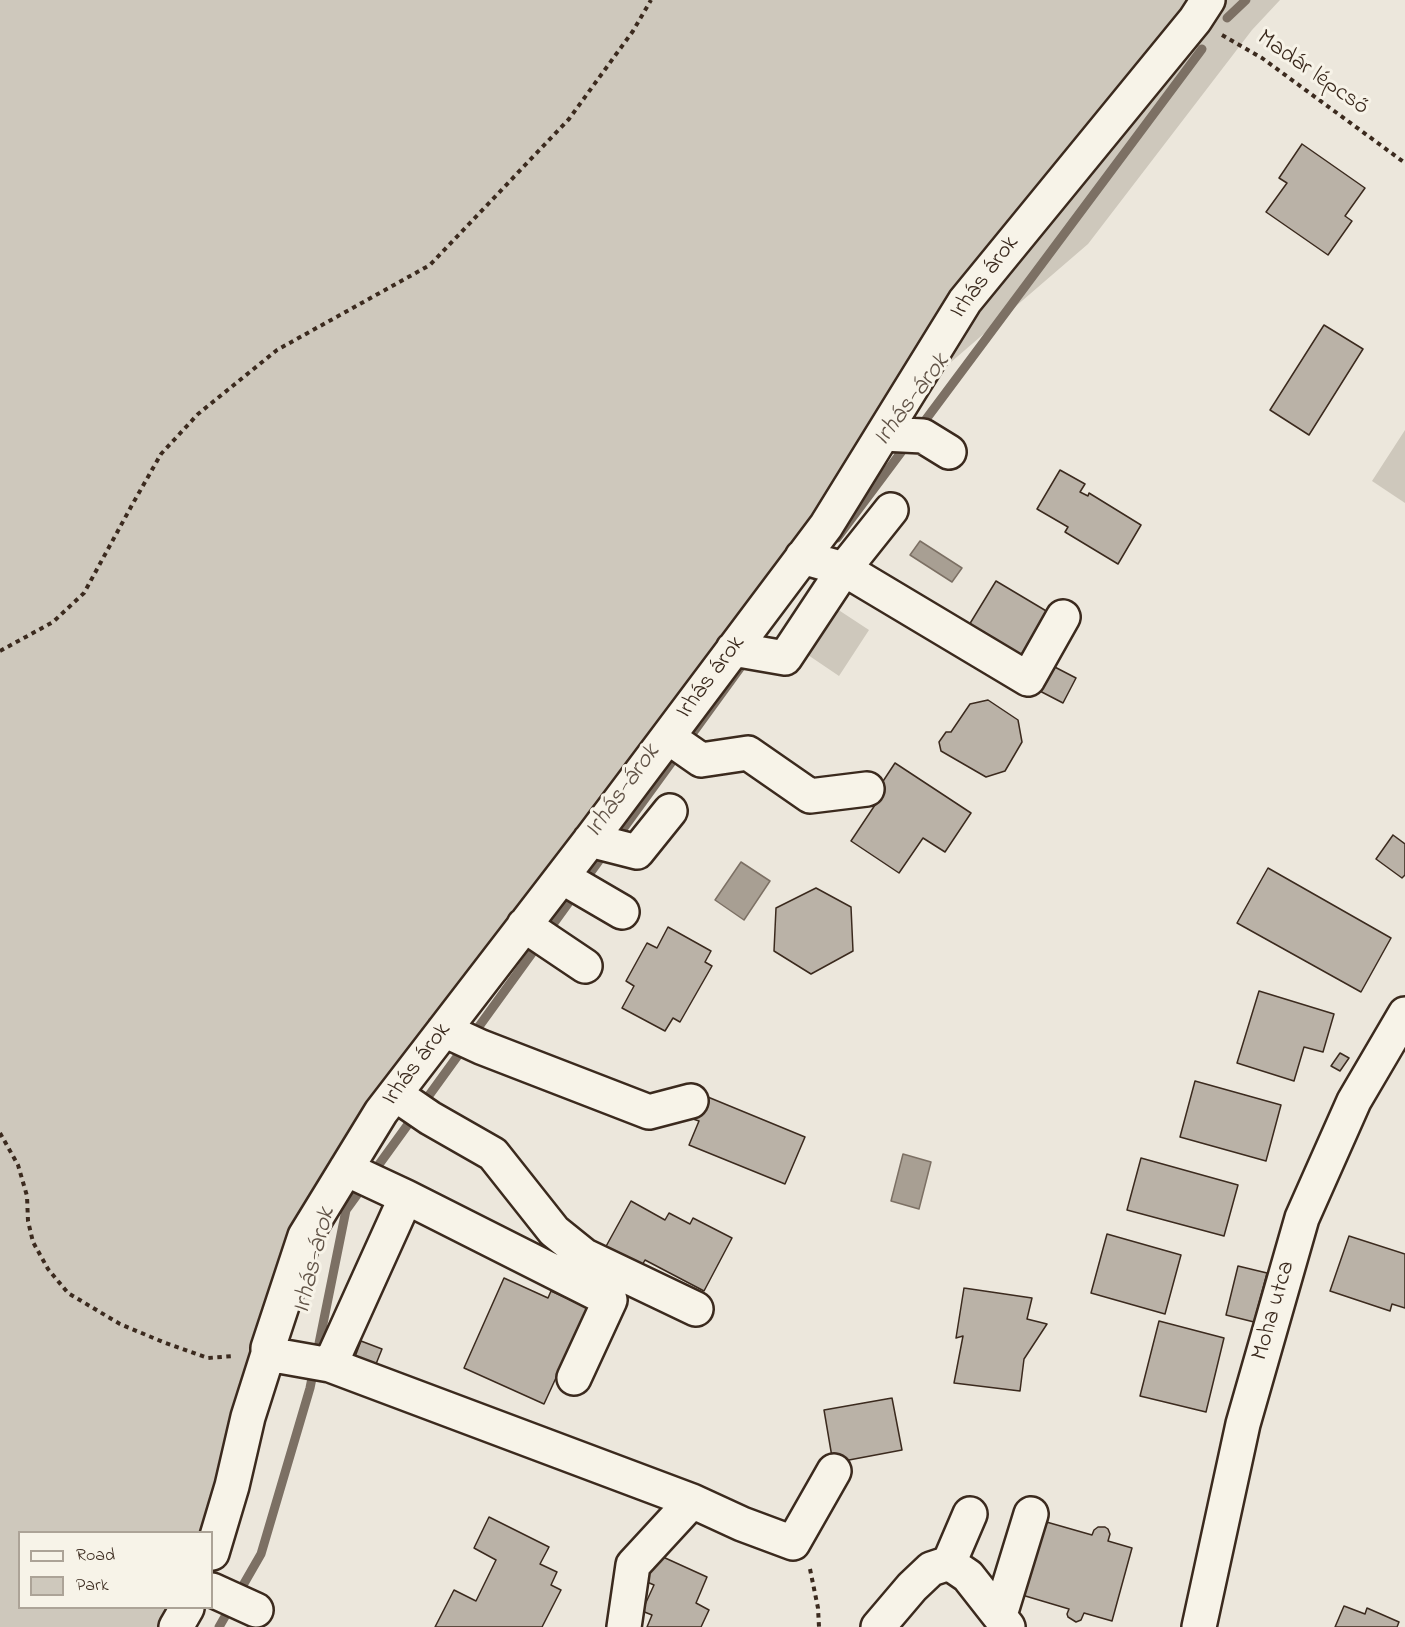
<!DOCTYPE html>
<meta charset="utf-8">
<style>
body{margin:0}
#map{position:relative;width:1405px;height:1627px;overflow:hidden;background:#ece7dc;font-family:"Indie Flower",sans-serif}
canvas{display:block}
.legend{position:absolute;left:18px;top:1531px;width:195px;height:78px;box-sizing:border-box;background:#f7f3e8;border:2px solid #aca397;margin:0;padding:8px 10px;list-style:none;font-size:18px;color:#3b2a1e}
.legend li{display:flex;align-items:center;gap:12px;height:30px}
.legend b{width:30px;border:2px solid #aca397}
</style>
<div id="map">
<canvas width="1405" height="1627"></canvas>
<ul class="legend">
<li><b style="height:8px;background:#f7f3e8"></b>Road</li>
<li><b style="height:16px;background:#cec8bc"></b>Park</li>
</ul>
</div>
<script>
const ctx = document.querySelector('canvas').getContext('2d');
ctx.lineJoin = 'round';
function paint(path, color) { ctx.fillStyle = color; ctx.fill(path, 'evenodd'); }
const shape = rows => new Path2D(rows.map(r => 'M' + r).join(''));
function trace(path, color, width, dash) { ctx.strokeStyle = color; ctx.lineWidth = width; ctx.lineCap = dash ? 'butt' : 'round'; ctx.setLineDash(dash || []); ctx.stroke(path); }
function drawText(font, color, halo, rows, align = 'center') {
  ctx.font = font + ' "Indie Flower",sans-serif'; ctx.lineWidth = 6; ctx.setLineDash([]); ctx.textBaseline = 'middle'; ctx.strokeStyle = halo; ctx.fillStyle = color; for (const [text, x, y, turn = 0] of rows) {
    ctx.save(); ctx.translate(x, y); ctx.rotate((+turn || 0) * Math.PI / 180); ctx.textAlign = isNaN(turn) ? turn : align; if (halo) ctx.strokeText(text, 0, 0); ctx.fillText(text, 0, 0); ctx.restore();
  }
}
paint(shape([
 [0,0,1280,0,1252,30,1088,244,936,375,346,1169,212,1532,20,1532,20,1608,187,1608,176,1627,0,1627],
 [1405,430,1405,503,1372,481],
 [837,609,869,630,839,676,808,655]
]), '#cec8bc');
const water = shape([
 [920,541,962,568,952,582,910,555,920,541],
 [741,862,770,881,744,920,715,900,741,862],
 [903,1154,931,1162,919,1209,891,1201,903,1154]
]);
paint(water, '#a89f93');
trace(water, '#7c7064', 1.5);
trace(shape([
 [1227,18,1246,0],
 [918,430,1202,49],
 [837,538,908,443],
 [615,840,748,657],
 [219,1627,261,1554,310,1388,346,1210,606,851]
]), '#7c7064', 9);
const building = shape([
 [1302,144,1365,188,1345,216,1352,221,1328,255,1266,212,1287,183,1279,178,1302,144],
 [1324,325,1363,349,1309,435,1270,410,1324,325],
 [1060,470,1085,484,1080,492,1088,496,1089,493,1141,525,1118,564,1065,532,1068,527,1037,509,1060,470],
 [996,581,1053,615,1024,665,966,630,996,581],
 [1047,663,1076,678,1063,703,1034,688,1047,663],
 [988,700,1018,720,1022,742,1005,771,986,777,941,751,939,742,946,732,951,732,970,704,988,700],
 [895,763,971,813,945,852,923,838,899,873,851,841,875,805,870,801,895,763],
 [1393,835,1405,844,1405,875,1402,878,1376,859,1393,835],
 [1268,868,1391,938,1361,992,1237,923,1268,868],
 [816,888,851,907,853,951,811,974,774,951,776,908,816,888],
 [668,927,711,951,705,962,712,966,680,1022,673,1018,665,1031,622,1008,634,986,626,981,647,943,657,948,668,927],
 [1259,991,1334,1014,1323,1052,1304,1047,1294,1081,1237,1063,1259,991],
 [1340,1053,1349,1058,1340,1071,1331,1066,1340,1053],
 [1195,1081,1281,1105,1266,1161,1180,1137,1195,1081],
 [703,1095,805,1137,785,1184,689,1145,699,1121,693,1119,703,1095],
 [1141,1158,1238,1185,1224,1236,1127,1210,1141,1158],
 [631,1201,665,1220,669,1213,690,1224,693,1218,732,1238,704,1291,645,1260,640,1269,604,1250,631,1201],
 [1107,1234,1181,1255,1165,1314,1091,1293,1107,1234],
 [1349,1236,1405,1254,1405,1308,1392,1304,1390,1311,1330,1291,1349,1236],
 [1238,1266,1267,1273,1254,1322,1226,1315,1238,1266],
 [504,1278,548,1298,551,1291,588,1308,544,1404,464,1368,504,1278],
 [964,1288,1032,1298,1027,1319,1047,1324,1024,1359,1020,1391,954,1383,963,1336,956,1338,964,1288],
 [1159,1321,1224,1338,1206,1412,1140,1396,1159,1321],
 [361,1341,382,1349,374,1369,353,1362,361,1341],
 [892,1398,902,1450,833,1463,824,1410,892,1398],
 [489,1517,549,1547,540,1564,557,1572,551,1585,561,1590,542,1627,435,1627,454,1590,476,1601,496,1560,474,1548,489,1517],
 [1043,1521,1092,1535,1094,1530,1098,1527,1105,1527,1108,1529,1110,1534,1108,1541,1132,1548,1112,1621,1084,1613,1081,1620,1076,1622,1068,1617,1067,1614,1069,1609,1022,1595,1043,1521],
 [652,1552,707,1577,696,1603,709,1610,701,1627,647,1627,652,1615,642,1611,654,1585,640,1579,652,1552],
 [1344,1606,1365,1614,1367,1608,1399,1622,1397,1627,1335,1627,1344,1606]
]);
paint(building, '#bab2a7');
trace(building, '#3b2a1e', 1.5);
const minor = shape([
 [883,434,923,436,949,452],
 [802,557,844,569,1028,679,1063,617],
 [733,649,785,658,844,569,891,510],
 [668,737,701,760,748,753,810,796,867,789],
 [590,840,637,852,670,811],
 [562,877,622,912],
 [524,925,585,966],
 [444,1030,481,1047,649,1112,691,1101],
 [395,1094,430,1118,493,1154,554,1231,585,1256,696,1309],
 [406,1197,610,1300,574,1378],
 [268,1354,330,1365,692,1501,742,1524,793,1543,834,1471],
 [330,1365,406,1197,346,1169],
 [212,1553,232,1486,248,1417,268,1354,268,1348,305,1236,381,1112,594,835,826,526,965,301,1195,20,1208,0],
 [949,1563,970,1514],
 [212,1590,256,1610],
 [1000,1615,1031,1514],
 [176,1627,187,1608],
 [624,1627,633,1565,692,1501],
 [878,1627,912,1587,931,1569,949,1563,968,1576,1008,1627],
 [1199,1627,1243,1424,1302,1218,1354,1101,1405,1014]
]);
trace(minor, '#3b2a1e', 38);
trace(shape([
 [1222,35,1262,58,1405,163],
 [0,651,53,622,84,593,132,505,161,454,198,414,277,350,430,265,569,119,633,31,651,0],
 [0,1133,18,1165,27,1196,28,1221,33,1242,48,1269,68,1293,120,1324,163,1342,208,1358,234,1356],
 [810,1569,818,1608,819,1627]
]), '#3b2a1e', 4, [4.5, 4.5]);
trace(minor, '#f7f3e8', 33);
drawText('24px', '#3b2a1e', '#f7f3e8', [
 ["Madár lépcső",1312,74,35],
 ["Irhás árok",986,278,-53],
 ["Irhás árok",712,678,-53],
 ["Irhás árok",418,1065,-53],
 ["Moha utca",1275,1311,-74]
]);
drawText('italic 26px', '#615347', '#f7f3e8', [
 ["Irhás-árok",913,401,-53],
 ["Irhás-árok",624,792,-54],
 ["Irhás-árok",316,1261,-76]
]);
</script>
